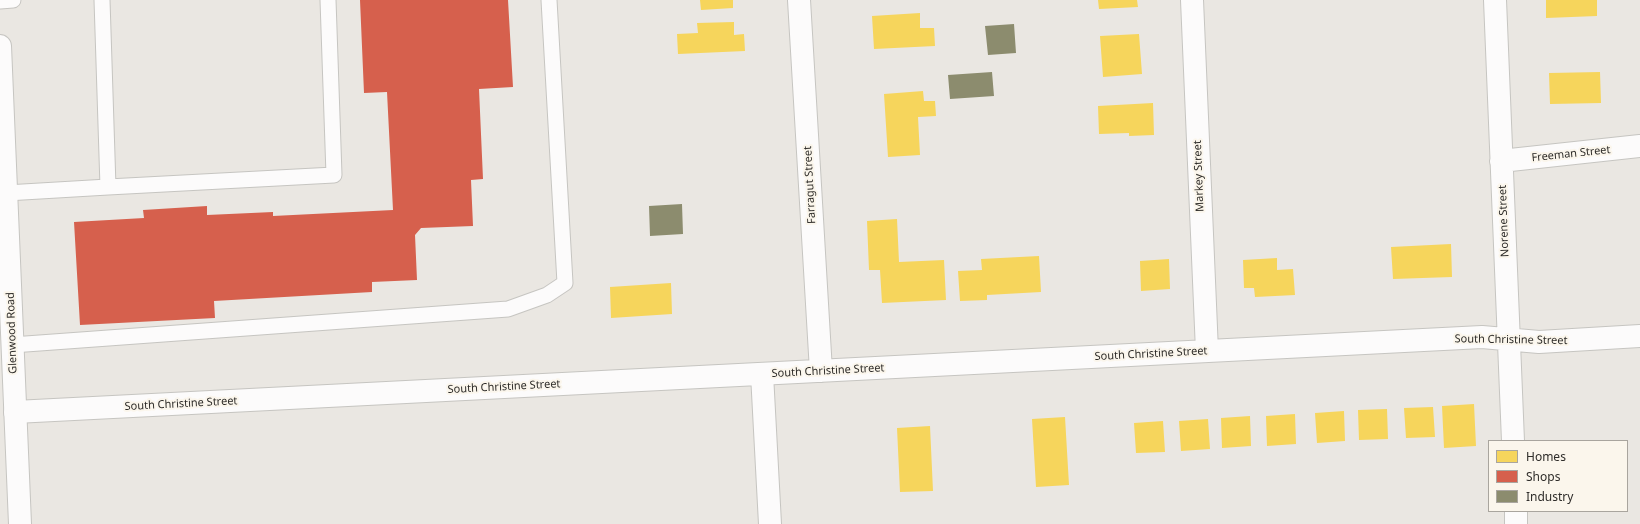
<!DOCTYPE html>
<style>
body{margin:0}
#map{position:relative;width:1640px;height:524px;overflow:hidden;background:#eae7e2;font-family:"Noto Sans",sans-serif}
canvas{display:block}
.legend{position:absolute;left:1488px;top:440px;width:140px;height:72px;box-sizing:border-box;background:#fbf6ec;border:1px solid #a9a59e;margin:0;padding:5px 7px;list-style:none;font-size:12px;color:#2e2c29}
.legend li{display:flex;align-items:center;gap:8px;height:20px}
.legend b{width:20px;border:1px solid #a9a59e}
</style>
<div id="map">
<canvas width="1640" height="524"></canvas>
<ul class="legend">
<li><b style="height:11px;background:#f6d55c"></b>Homes</li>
<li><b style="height:11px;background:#d6604d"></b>Shops</li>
<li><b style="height:11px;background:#8c8c6e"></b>Industry</li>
</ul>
</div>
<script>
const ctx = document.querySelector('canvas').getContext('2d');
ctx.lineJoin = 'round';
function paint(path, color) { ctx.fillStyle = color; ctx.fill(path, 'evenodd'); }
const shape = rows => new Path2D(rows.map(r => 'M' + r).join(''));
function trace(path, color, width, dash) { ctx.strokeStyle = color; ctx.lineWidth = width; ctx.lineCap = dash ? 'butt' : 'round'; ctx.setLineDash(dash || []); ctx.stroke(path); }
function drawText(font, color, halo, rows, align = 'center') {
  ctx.font = font + ' "Noto Sans",sans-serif'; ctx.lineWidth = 4; ctx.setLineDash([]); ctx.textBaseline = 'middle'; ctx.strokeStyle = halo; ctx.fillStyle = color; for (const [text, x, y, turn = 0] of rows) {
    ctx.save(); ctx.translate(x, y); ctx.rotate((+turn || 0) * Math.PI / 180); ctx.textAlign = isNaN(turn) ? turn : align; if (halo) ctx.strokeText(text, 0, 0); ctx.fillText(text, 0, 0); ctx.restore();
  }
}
paint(shape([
 [700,0,733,0,733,8,701,10],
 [1098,0,1137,0,1138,7,1099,9],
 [1546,0,1597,0,1597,16,1546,18],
 [920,13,920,28,934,28,935,46,874,49,872,16],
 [734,22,734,35,744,34,745,51,678,54,677,34,698,33,697,23],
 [1139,34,1142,74,1103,77,1100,36],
 [1600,72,1601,103,1550,104,1549,73],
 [923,91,924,101,935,101,936,116,918,117,920,155,888,157,884,94],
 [1153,103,1154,135,1129,136,1129,133,1099,134,1098,106],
 [897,219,899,262,944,260,946,300,882,303,880,270,869,270,867,221],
 [1451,244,1452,277,1393,279,1391,247],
 [1039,256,1041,292,987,295,987,300,960,301,958,271,982,270,981,259],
 [1277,258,1277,270,1293,269,1295,295,1255,297,1254,288,1244,288,1243,260],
 [1169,259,1170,289,1141,291,1140,261],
 [671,283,672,314,611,318,610,287],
 [1474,404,1476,446,1444,448,1442,406],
 [1433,407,1435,437,1406,438,1404,408],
 [1387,409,1388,439,1359,440,1358,410],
 [1344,411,1345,441,1317,443,1315,413],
 [1295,414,1296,444,1267,446,1266,416],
 [1250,416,1251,446,1222,448,1221,418],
 [1065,417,1069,485,1036,487,1032,419],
 [1208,419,1210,449,1181,451,1179,421],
 [1163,421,1165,452,1136,453,1134,423],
 [930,426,933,491,900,492,897,428]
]), '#f6d55c');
paint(shape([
 [360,0,508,0,513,87,479,89,483,179,471,180,473,226,421,228,415,235,417,280,372,282,372,292,214,301,215,318,80,325,74,222,144,218,143,210,207,206,207,215,273,212,273,216,393,210,387,92,364,93]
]), '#d6604d');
paint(shape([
 [1014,24,1016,53,988,55,985,26],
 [992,72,994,96,950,99,948,75],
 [682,204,683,234,650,236,649,206]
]), '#8c8c6e');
const lane = shape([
 [0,1,13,0],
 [108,187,334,175,328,0],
 [6,193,108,187,102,0],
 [12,345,508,309,547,295,565,283,549,0]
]);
const street = shape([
 [799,0,821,371],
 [1192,0,1207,351],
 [1495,0,1513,441],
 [1501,161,1640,146],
 [762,374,770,524],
 [15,412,1482,337,1539,342,1640,336],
 [1516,511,1516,524]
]);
const secondary = shape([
 [0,46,20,524]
]);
trace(lane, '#c6c5c1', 17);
trace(street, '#c6c5c1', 24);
trace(secondary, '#c6c5c1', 24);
trace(lane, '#fcfbfb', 15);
trace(street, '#fcfbfb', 22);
trace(secondary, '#fcfbfb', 22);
drawText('11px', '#2e2c29', '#fbf6ec', [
 ["Freeman Street",1571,154,-6],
 ["Markey Street",1199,176,-92],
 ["Farragut Street",810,185,-93],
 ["Norene Street",1504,221,-92],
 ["Glenwood Road",12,333,-92],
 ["South Christine Street",1511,340,1],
 ["South Christine Street",1151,354,-3],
 ["South Christine Street",828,371,-3],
 ["South Christine Street",504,387,-3],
 ["South Christine Street",181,404,-3]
]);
</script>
